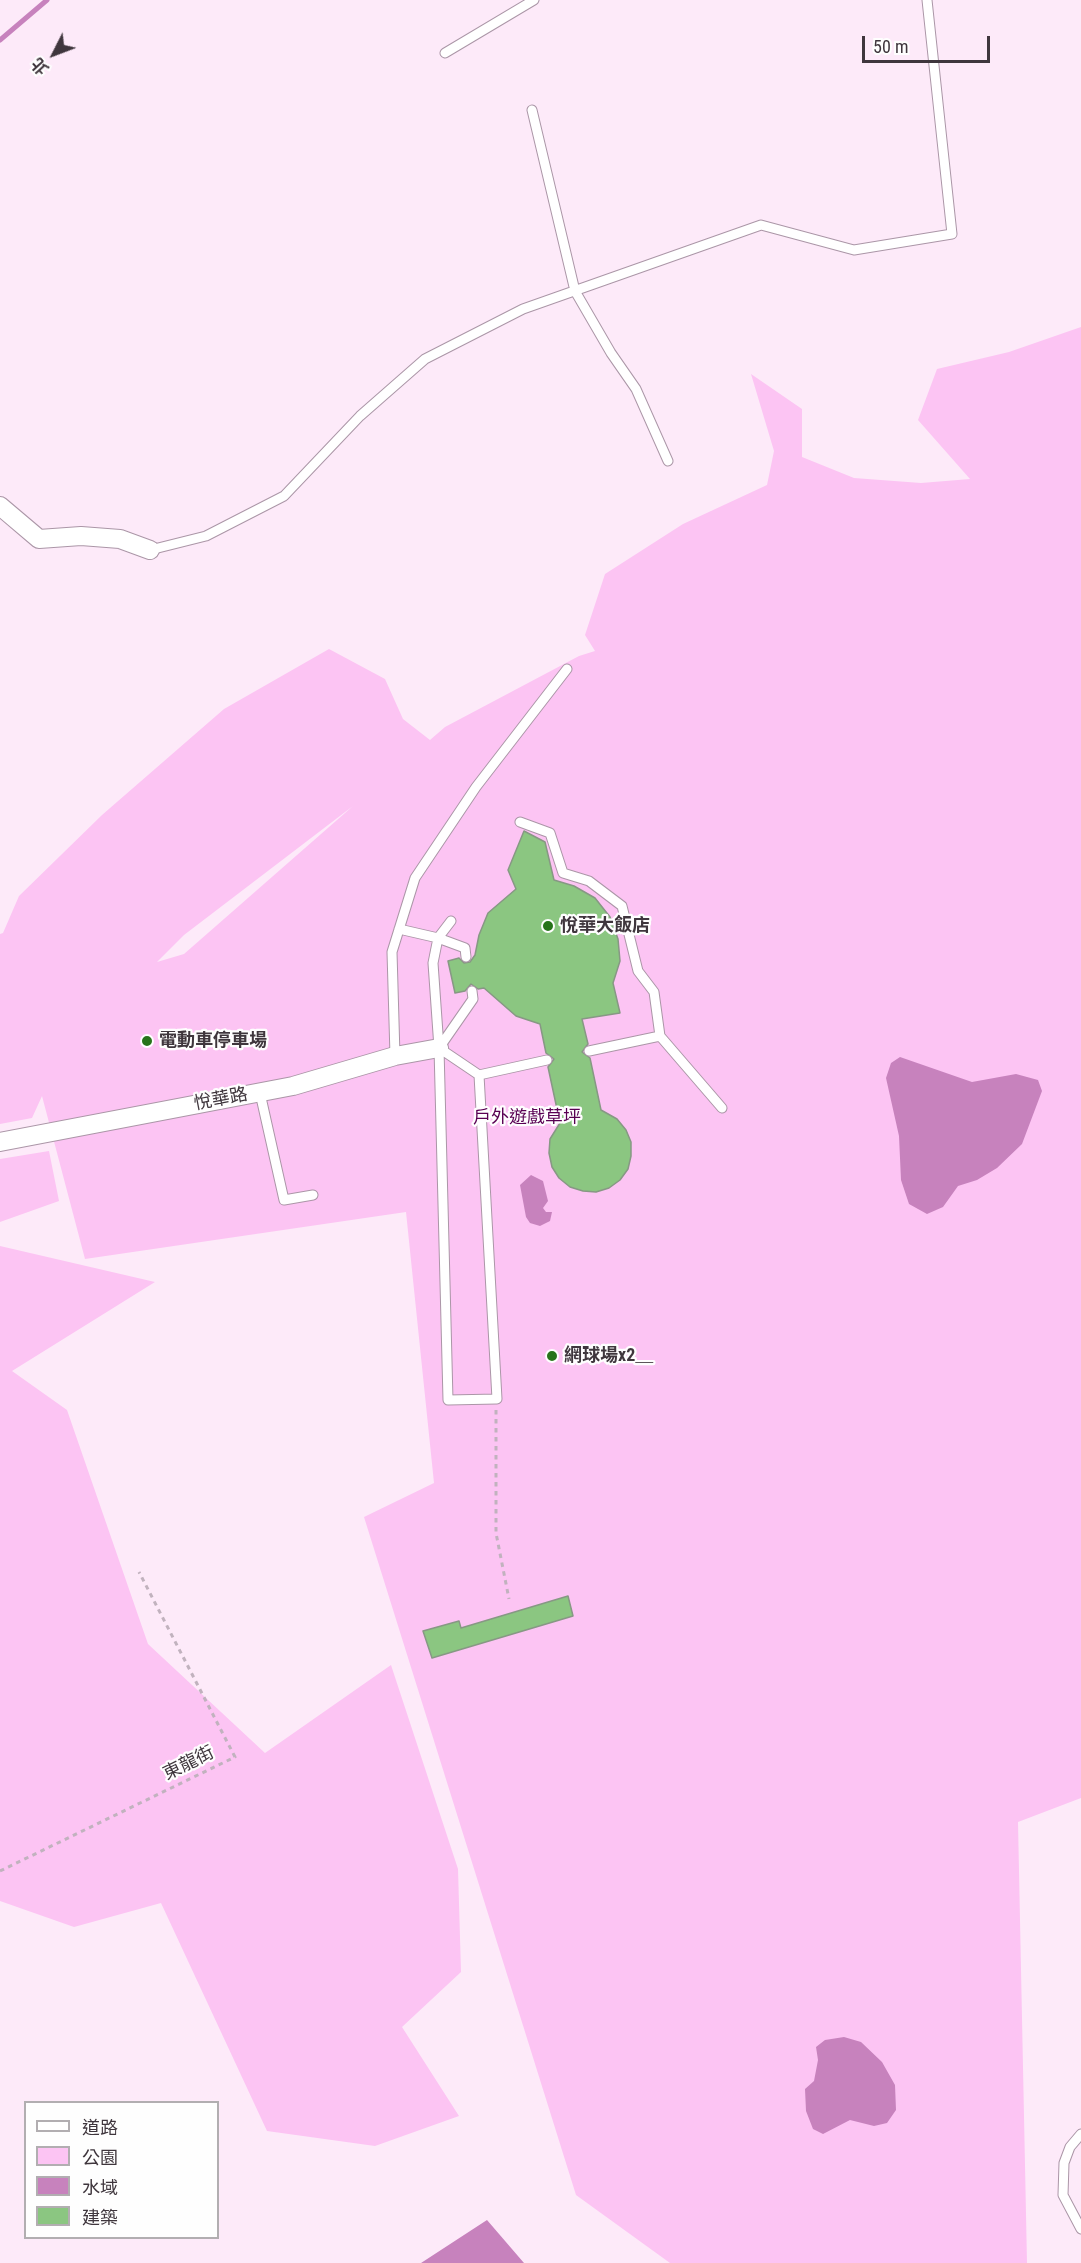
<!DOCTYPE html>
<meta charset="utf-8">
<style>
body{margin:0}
#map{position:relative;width:1081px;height:2263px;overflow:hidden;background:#fdeaf9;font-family:"Roboto Condensed","Noto Sans TC",sans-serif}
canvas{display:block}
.legend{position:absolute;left:24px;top:2101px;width:195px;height:138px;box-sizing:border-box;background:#fefefe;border:2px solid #b2aeb1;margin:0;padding:8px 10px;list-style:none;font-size:18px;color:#3f363d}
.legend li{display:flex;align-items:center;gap:12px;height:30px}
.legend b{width:30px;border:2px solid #b2aeb1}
.north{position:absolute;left:24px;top:24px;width:60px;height:60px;-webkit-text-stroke:4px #fefefe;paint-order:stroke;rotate:228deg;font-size:16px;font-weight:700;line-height:24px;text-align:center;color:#3f363d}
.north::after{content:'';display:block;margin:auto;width:21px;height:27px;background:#3f363d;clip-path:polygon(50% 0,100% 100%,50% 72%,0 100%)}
.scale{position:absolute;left:862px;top:36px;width:128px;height:27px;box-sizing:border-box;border:3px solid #3f363d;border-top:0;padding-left:8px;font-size:18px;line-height:21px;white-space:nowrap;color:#3f363d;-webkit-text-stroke:4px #fefefe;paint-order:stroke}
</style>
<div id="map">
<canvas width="1081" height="2263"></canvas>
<ul class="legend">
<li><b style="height:8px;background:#fff"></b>道路</li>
<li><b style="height:16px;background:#fcc4f3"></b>公園</li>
<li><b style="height:16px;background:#c782bd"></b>水域</li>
<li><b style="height:16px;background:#8bc681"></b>建築</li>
</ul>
<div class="north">北</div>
<div class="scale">50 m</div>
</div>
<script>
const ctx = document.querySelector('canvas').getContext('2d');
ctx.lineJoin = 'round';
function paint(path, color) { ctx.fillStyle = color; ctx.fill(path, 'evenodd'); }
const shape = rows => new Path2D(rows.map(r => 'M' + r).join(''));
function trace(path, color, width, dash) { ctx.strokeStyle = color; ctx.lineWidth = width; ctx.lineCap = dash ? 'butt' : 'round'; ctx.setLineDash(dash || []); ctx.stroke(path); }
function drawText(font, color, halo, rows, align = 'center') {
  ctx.font = font + ' "Roboto Condensed","Noto Sans TC",sans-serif'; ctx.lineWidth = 4.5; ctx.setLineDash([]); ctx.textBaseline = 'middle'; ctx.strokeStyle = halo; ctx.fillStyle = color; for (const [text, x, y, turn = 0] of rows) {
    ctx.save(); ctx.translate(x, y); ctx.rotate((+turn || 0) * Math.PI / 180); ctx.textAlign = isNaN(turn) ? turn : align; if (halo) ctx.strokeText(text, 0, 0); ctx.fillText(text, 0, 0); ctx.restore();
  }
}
paint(shape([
 [1081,327,1081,1798,1018,1822,1027,2263,670,2263,576,2195,364,1517,434,1483,406,1212,85,1259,42,1096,32,1118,0,1124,0,934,3,933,19,896,102,815,224,709,329,649,385,679,403,719,430,740,445,727,579,656,595,651,585,635,605,574,683,524,767,485,774,451,751,374,802,409,802,457,854,478,921,483,970,479,918,420,937,369,1009,352],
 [353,806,184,954,157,962,184,935],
 [49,1151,59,1201,0,1222,0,1159],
 [0,1246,155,1282,12,1371,67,1410,148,1644,265,1753,391,1665,458,1869,461,1972,402,2027,459,2116,375,2146,267,2131,161,1903,74,1927,0,1901]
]), '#fcc4f3');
paint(shape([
 [900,1057,972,1082,1016,1074,1038,1080,1042,1091,1022,1144,997,1168,977,1180,958,1186,943,1207,927,1214,909,1204,901,1180,899,1136,886,1078,891,1063],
 [531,1175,543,1181,548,1201,543,1208,546,1212,552,1212,550,1221,540,1226,530,1223,526,1217,520,1185],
 [844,2037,861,2042,882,2062,895,2085,896,2110,887,2123,874,2126,850,2120,823,2134,813,2129,806,2111,805,2089,814,2081,818,2060,816,2047,825,2040],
 [487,2220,524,2263,421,2263]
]), '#c782bd');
trace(shape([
 [0,40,47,0]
]), '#c782bd', 5);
const building = shape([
 [524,831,545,842,554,880,574,886,595,898,610,917,618,939,620,961,613,983,620,1013,582,1019,588,1044,582,1052,590,1058,601,1110,617,1119,626,1130,631,1142,631,1156,628,1169,620,1180,609,1188,596,1192,583,1191,570,1187,559,1178,552,1167,549,1153,550,1139,560,1123,548,1067,554,1059,546,1053,540,1024,516,1016,484,988,478,989,471,984,465,991,455,993,448,961,459,958,464,963,470,962,475,955,479,935,488,913,516,889,508,870,524,831],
 [568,1596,573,1616,432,1658,423,1631,459,1621,461,1628,568,1596]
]);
paint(building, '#8bc681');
trace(building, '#879884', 1.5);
const lane = shape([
 [445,53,534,0],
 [532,110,575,291,611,353,636,389,668,461],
 [150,550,206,536,284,496,360,416,425,359,523,309,761,225,854,250,952,234,927,0],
 [520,822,550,833,563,873,589,881,622,906,638,971,654,992,660,1036,589,1051],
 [451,921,438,938,433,963,439,1048,479,1075,547,1060],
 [399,929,438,938,465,948,466,957],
 [472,991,473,999,439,1048,448,1400,497,1399,479,1075],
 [660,1036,722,1108],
 [395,1056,392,952,415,878,476,787,567,669],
 [260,1093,284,1200,313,1195],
 [1081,2134,1070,2147,1064,2163,1063,2195,1081,2229]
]);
const street = shape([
 [0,506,39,539,81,536,120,539,150,550],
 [0,1142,293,1086,395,1056,439,1048]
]);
trace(lane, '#ab96a7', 11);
trace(street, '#ab96a7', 20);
trace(shape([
 [496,1410,496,1533,509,1599],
 [0,1871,235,1757,139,1572]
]), '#c1b2be', 3, [4.5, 4.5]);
trace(lane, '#fff', 9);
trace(street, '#fff', 18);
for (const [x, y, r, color] of [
 [548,926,6,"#27741a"],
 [147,1041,6,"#27741a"],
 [552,1356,6,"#27741a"]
]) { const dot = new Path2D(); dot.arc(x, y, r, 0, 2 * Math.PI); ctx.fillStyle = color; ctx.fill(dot); trace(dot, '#fefefe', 2); }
drawText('bold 18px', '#3f363d', '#fefefe', [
 ["悅華大飯店",560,926],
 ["電動車停車場",159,1041],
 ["網球場x2＿",564,1356]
], 'left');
drawText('18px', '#3f363d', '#fefefe', [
 ["悅華路",221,1100,-11],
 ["東龍街",189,1764,-26]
]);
drawText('18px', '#590053', '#fefefe', [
 ["戶外遊戲草坪",527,1118]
]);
</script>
